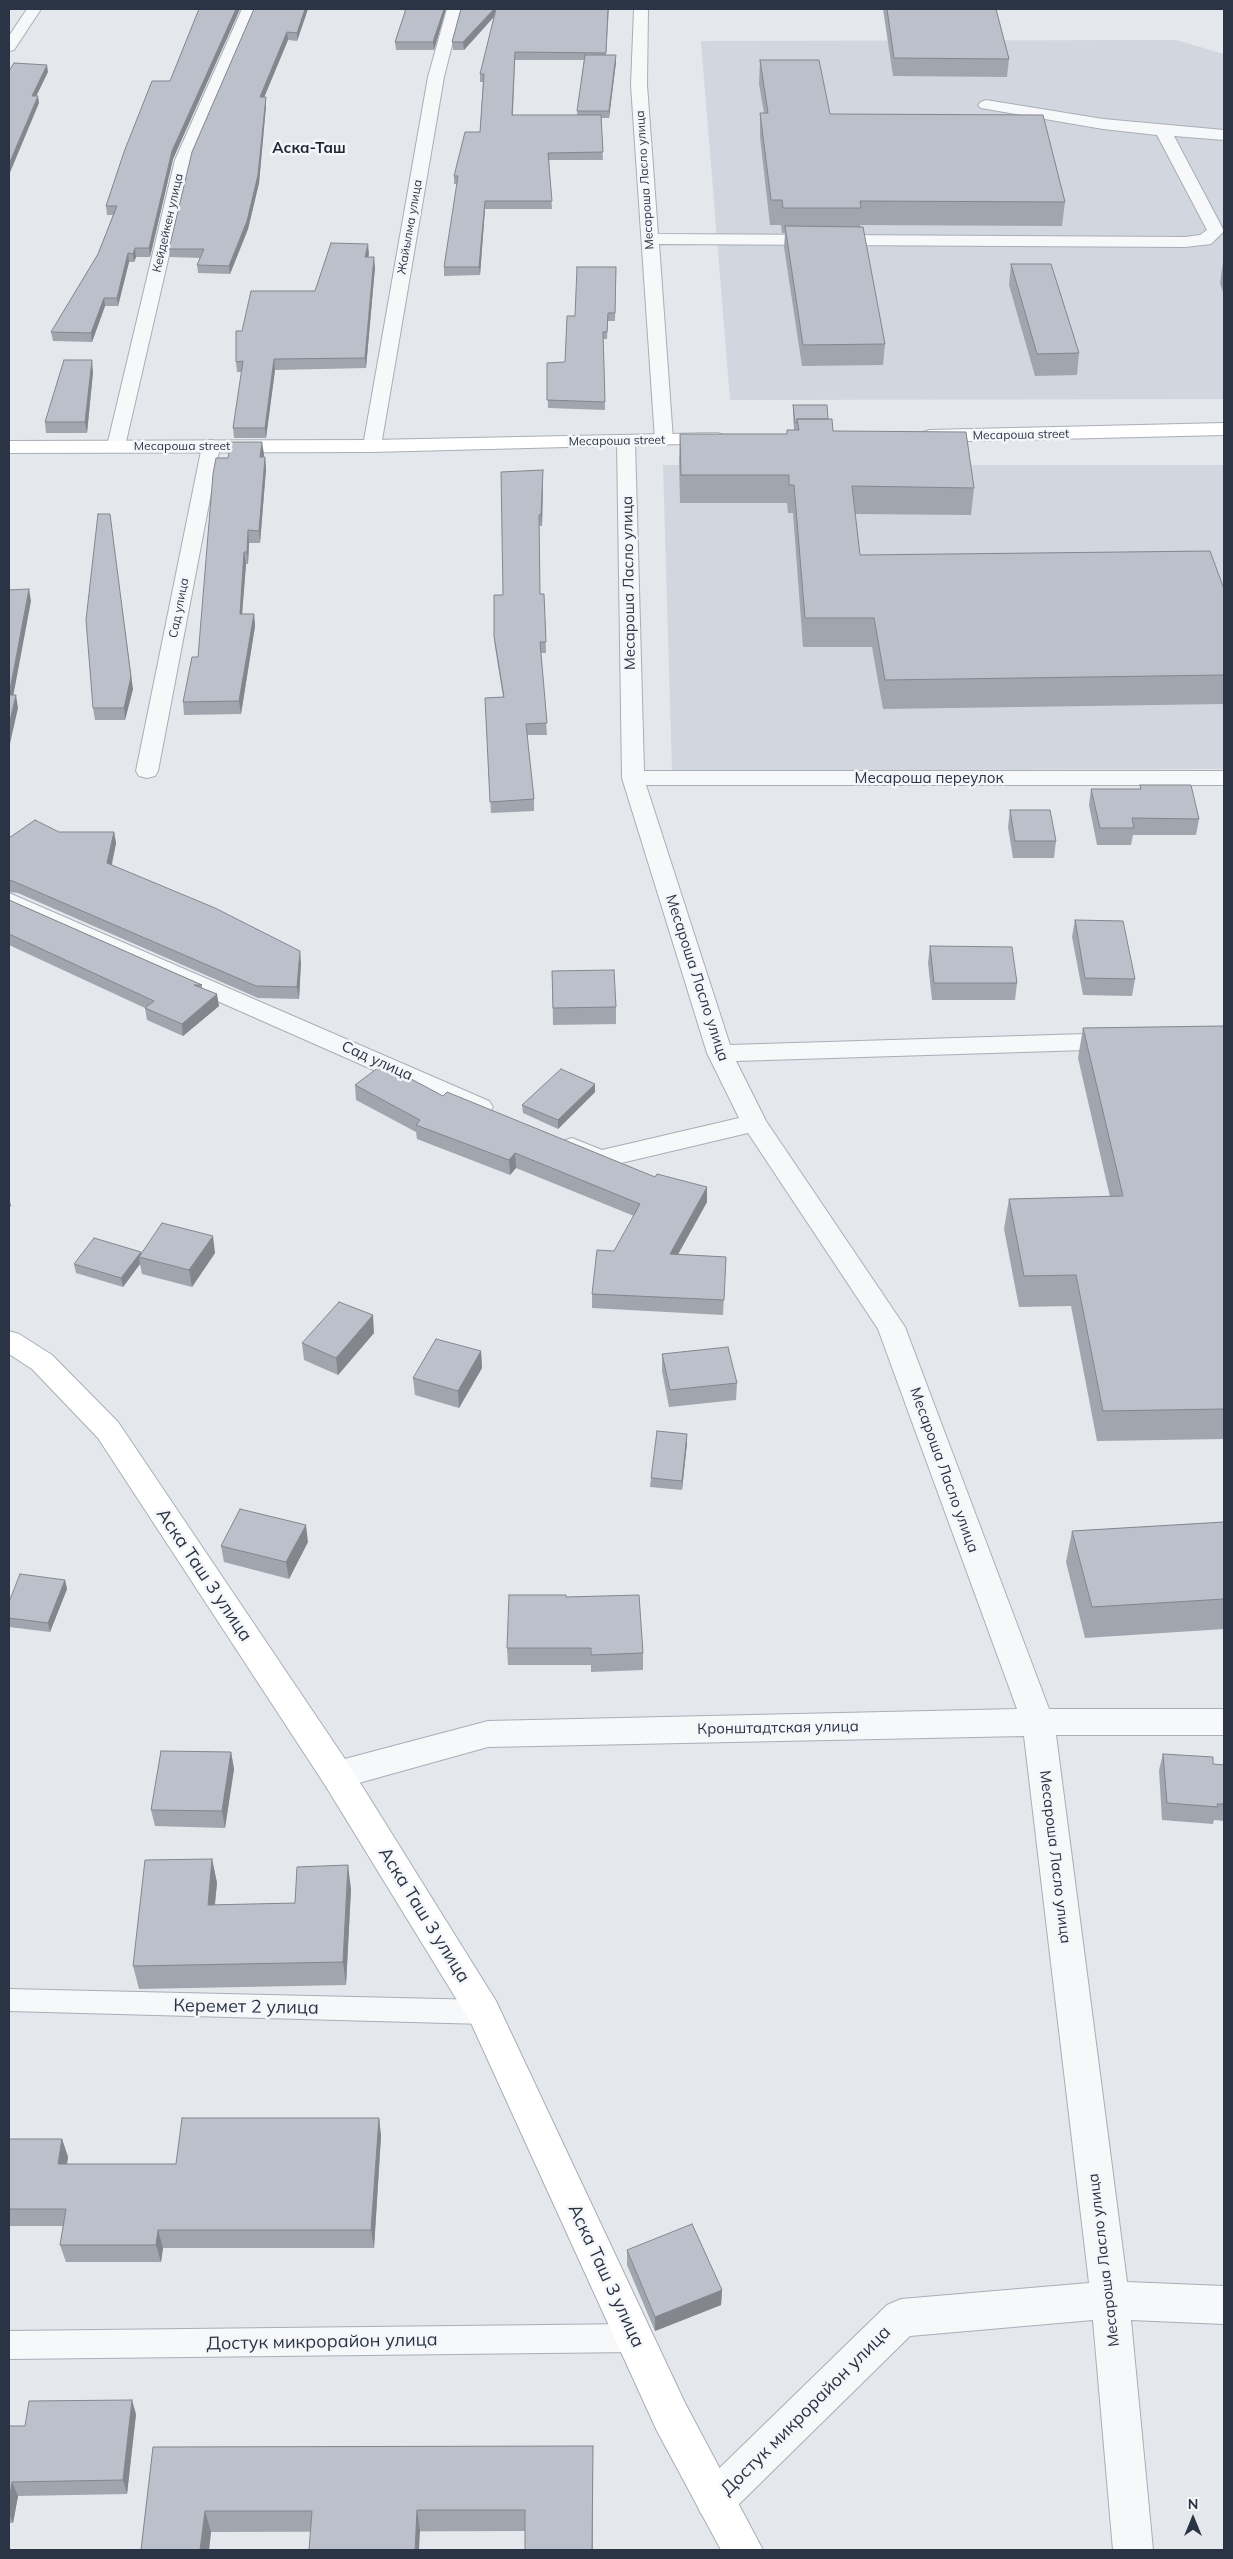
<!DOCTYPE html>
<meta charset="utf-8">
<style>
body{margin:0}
#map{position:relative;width:1233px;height:2559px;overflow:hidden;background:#e4e7ec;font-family:Mulish,sans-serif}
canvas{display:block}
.frame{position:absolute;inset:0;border:10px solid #2b3445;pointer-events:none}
.north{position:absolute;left:1168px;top:2494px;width:50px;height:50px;-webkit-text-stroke:4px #f4f6f9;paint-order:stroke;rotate:0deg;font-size:14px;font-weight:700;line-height:20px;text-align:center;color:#2b3445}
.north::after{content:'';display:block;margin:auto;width:18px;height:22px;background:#2b3445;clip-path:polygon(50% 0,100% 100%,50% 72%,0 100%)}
</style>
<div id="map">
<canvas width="1233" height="2559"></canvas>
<div class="frame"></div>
<div class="north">N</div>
</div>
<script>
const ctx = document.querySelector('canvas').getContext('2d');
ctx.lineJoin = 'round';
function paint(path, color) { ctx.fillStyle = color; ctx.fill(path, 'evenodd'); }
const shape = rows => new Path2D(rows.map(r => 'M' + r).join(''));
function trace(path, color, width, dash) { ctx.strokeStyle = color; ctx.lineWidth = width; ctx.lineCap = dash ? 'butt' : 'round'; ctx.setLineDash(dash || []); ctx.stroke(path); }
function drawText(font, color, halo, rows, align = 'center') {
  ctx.font = font + ' Mulish,sans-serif'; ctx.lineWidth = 5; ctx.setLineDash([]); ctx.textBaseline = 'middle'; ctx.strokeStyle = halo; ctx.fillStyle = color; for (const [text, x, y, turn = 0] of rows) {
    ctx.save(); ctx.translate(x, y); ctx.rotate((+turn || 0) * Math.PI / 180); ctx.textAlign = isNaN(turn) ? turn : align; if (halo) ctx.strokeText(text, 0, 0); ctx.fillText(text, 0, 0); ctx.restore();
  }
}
paint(shape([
 [1176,40,1224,54,1224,399,730,400,701,41],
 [663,465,1224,465,1224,769,672,771]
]), '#d2d6de');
const lane = shape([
 [9,1989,484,2000,493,2004,497,2012,493,2020,484,2024,9,2011,9,1989],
 [635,2324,645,2328,649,2338,645,2348,635,2352,9,2359,9,2331,635,2324]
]);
const street = shape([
 [27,9,41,9,14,50,9,51,9,36,27,9],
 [242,9,256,9,191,160,125,446,123,450,109,450,107,446,175,160,242,9],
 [447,9,461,9,444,77,381,446,379,450,372,452,365,450,363,446,428,77,447,9],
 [634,9,648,9,647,85,658,234,1185,237,1200,235,1207,230,1157,135,1103,129,981,108,978,105,981,102,986,100,1103,119,1224,130,1224,140,1174,136,1224,231,1211,244,1185,247,659,244,673,440,671,444,657,444,655,440,631,85,634,9],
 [626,435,633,437,635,441,644,771,1224,771,1224,785,646,785,730,1045,1118,1033,1127,1035,1131,1041,1127,1047,1118,1049,736,1061,766,1121,905,1327,1049,1709,1224,1709,1224,1735,1056,1735,1127,2282,1224,2286,1224,2324,1131,2320,1153,2550,1113,2550,1093,2320,910,2336,729,2514,715,2520,701,2514,695,2500,701,2486,887,2305,901,2299,1089,2283,1024,1736,488,1747,337,1789,325,1785,321,1775,325,1765,337,1761,488,1721,1017,1709,878,1329,748,1133,600,1168,563,1153,559,1147,563,1141,572,1138,602,1150,739,1118,707,1053,622,778,617,441,619,437,626,435],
 [211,440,218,442,220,446,158,771,155,776,147,778,139,776,136,771,202,446,204,442,211,440],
 [9,893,489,1101,493,1107,489,1113,480,1115,471,1113,9,909,9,893]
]);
const secondary = shape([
 [1224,423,1224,435,930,442,923,440,921,436,923,432,930,430,1224,423],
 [717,433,724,435,726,439,724,443,372,452,9,453,9,441,372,440,717,433],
 [9,1331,19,1334,52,1355,118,1422,349,1765,496,2001,685,2403,763,2550,721,2550,657,2431,471,2023,325,1785,98,1438,32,1369,9,1354,9,1331]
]);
trace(lane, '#a9aeb7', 2);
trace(street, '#a9aeb7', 2);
trace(secondary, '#a9aeb7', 2);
paint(lane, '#f7f8fa');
paint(street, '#f7f8fa');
paint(secondary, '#fff');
paint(shape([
 [199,9,240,9,173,159,150,257,136,257,134,262,129,262,118,306,105,306,92,342,53,341,51,332,98,254,113,215,107,215,106,206,170,81],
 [254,9,308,9,297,41,288,40,264,97,266,106,259,183,248,229,230,274,198,273,197,265,200,258,170,257,169,249],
 [446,9,434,50,396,50,395,42,405,12],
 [461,9,609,9,606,55,616,62,609,118,601,118,603,160,549,160,552,209,485,209,480,275,444,276,444,267,457,184,454,184,454,176,480,132,483,82,480,82,480,74,495,16,464,50,453,50,452,42],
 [515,60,584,60,577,115,513,115],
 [883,9,996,9,1009,59,1007,77,893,76],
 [760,60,830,114,1065,202,1062,226,860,225,885,344,883,365,802,366,784,247,785,233,782,233,781,225,770,225,760,137,760,113,764,113,759,84],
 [369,254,368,257,375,267,366,368,275,370,266,438,234,438,233,428,242,372,237,372,236,362,315,291],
 [1223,262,1224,262,1224,295,1220,283],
 [1011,264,1079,353,1077,375,1035,376,1009,285],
 [616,267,615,321,608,321,607,339,603,339,605,410,548,408,547,363,565,362,575,316],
 [93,372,87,433,46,433,45,422],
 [793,405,828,419,833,431,974,488,971,515,855,514,860,555,1224,589,1224,704,883,709,872,647,803,647,793,513,788,513,787,503,680,503,679,461,680,434,786,434,794,430,793,412],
 [264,454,263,457,265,457,266,469,260,543,249,543,248,564,246,564,242,614,254,614,255,626,241,714,184,715,183,702,198,657,228,458],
 [543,481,542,526,539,526,540,594,544,594,546,653,541,653,547,735,527,735,534,799,534,811,491,813,485,698,503,697,495,647,494,636,503,595],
 [133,689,125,720,95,720,93,708],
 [1140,785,1199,819,1196,835,1133,835,1131,845,1097,845,1089,805,1091,789,1140,789],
 [1010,810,1056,841,1054,858,1013,858,1008,827],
 [59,832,114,832,116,843,112,865,301,962,299,999,258,998,18,893,9,892,9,838],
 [9,900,202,985,202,988,219,1006,183,1036,147,1020,145,1008,9,945],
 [1075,920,1135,979,1132,996,1083,995,1072,937],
 [930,946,1017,983,1015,1000,932,1000,928,963],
 [552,971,616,1007,616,1024,553,1025],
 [1224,1026,1224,1439,1097,1441,1071,1306,1019,1307,1004,1229,1009,1199,1110,1197,1078,1058,1083,1028],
 [355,1085,443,1096,707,1202,678,1254,726,1257,723,1315,592,1308,592,1294,634,1216,516,1168,510,1175,417,1139,416,1132,356,1100],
 [595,1092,558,1129,523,1113,522,1105],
 [141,1252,141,1253,215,1253,192,1287,142,1274,140,1264,123,1287,76,1273,74,1264],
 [374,1333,338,1375,304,1360,302,1343],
 [481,1351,482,1368,459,1408,415,1395,413,1378],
 [662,1354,737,1383,736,1400,669,1407,662,1371],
 [687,1443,682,1490,650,1487,651,1478],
 [1224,1522,1224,1629,1085,1638,1066,1562,1072,1531],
 [308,1542,289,1579,224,1562,221,1546],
 [65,1580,67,1589,50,1632,9,1627,9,1602],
 [566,1597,643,1653,643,1670,591,1672,591,1665,508,1665,507,1648],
 [231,1752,234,1769,225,1828,155,1826,151,1810],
 [1163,1754,1213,1764,1224,1765,1224,1821,1214,1820,1213,1824,1162,1820,1159,1770],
 [212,1859,217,1883,215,1905,295,1903,351,1889,346,1985,139,1989,133,1966],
 [379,2118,381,2136,374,2248,163,2248,161,2262,66,2262,60,2245,63,2226,9,2226,9,2139,62,2139,68,2157,67,2164,176,2164],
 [627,2250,722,2290,721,2305,655,2331,627,2265],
 [136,2414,127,2494,18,2496,13,2523,9,2523,9,2426,25,2426],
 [153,2447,593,2468,593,2550,525,2550,525,2531,211,2532,209,2550,141,2550]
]), '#a1a5ae');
paint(shape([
 [236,9,240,9,173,159,150,257,149,248,172,151],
 [305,9,308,9,297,41,297,33],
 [444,9,446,9,434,50,433,42],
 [494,9,497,9,498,12,464,50,463,42],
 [287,32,288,40,261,105,260,97],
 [616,55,616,62,609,118,609,111],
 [47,65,48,72,33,103,32,96],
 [38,96,39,103,9,175,9,164],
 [266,97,266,106,259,183,248,229,230,274,229,266],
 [485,201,485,209,480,275,479,267],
 [368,244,369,254,365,267,365,257],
 [135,248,136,257,134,262,133,254],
 [128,253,129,262,118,306,117,298],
 [374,257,375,267,366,368,365,358],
 [104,298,105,306,92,342,91,333],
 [274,359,275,370,266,438,265,428],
 [92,360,93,372,87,433,85,422],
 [262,442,264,454,262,469,260,457],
 [265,457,266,469,260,543,259,531],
 [543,470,543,481,542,526,541,515],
 [111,526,133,689,125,720,124,708],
 [248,530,249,543,248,564,247,552],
 [244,552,246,564,241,627,240,614],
 [29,589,31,601,11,708,9,695],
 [254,614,255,626,241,714,239,701],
 [16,695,18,708,9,748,9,725],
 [114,832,116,843,109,875,107,863],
 [300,951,301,962,299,999,297,987],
 [217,994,219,1006,183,1036,182,1024],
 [595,1084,595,1092,558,1129,558,1120],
 [515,1153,516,1168,510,1175,509,1160],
 [707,1187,707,1202,670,1269,670,1254],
 [9,1197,11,1206,9,1208],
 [213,1236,215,1253,192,1287,189,1270],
 [141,1252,142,1258,139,1257,140,1264,123,1287,121,1278],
 [373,1315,374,1333,338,1375,336,1358],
 [481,1351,482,1368,459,1408,458,1391],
 [687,1434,687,1443,682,1490,682,1481],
 [306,1525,308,1542,289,1579,286,1562],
 [65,1580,67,1589,50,1632,48,1623],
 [231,1752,234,1769,225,1828,222,1811],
 [212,1859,217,1883,212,1929,208,1905],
 [348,1865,351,1889,346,1985,343,1962],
 [379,2118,381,2136,374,2248,371,2230],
 [62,2139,68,2157,64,2182,58,2164],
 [158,2230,163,2248,161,2262,156,2245],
 [722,2290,721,2305,655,2331,655,2317],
 [132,2400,136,2414,127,2494,123,2480],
 [12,2482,18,2496,13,2523,9,2513,9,2502],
 [417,2510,420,2531,419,2550,415,2550],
 [205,2511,211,2532,209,2550,200,2550]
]), '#83868d');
const building = shape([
 [199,9,236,9,172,151,149,248,135,248,133,254,128,253,117,298,104,298,91,333,51,332,98,254,117,206,106,206,124,152,152,81,170,81,199,9],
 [254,9,305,9,297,33,287,32,260,97,266,97,258,175,247,221,229,266,197,265,204,249,169,249,192,152,254,9],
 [405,9,444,9,433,42,395,42,405,12,405,9],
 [461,9,494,9,463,42,452,42,461,9],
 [496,9,608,9,606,53,515,52,512,115,601,115,603,152,548,153,552,201,485,201,479,267,444,267,458,176,454,176,465,132,480,132,484,74,480,74,496,9],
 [887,9,996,9,1009,59,894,58,887,9],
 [585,55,616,55,609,111,577,111,585,55],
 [760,60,819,60,830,114,1043,115,1065,202,860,201,861,208,783,208,782,200,771,200,760,113,768,113,760,60],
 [14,63,47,65,32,96,38,96,9,164,9,71,14,63],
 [785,226,863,227,885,344,803,345,785,226],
 [331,243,368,244,365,257,374,257,365,358,274,359,265,428,233,428,243,361,236,362,236,331,242,331,251,291,315,291,331,243],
 [1011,264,1051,264,1079,353,1037,354,1011,264],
 [577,267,616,267,615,313,608,313,607,332,603,332,605,402,547,400,547,363,565,362,567,316,575,316,577,267],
 [64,360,92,360,85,422,45,422,64,360],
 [793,405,827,405,828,419,797,419,797,423,795,423,793,405],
 [797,419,832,419,833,431,966,432,974,488,852,486,860,555,1210,551,1224,589,1224,675,885,680,874,618,805,618,794,485,789,485,789,475,681,475,680,434,787,434,787,430,799,430,797,419],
 [231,442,262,442,260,457,265,457,259,531,248,530,247,552,244,552,240,614,254,614,239,701,183,702,192,657,198,657,213,474,216,458,228,458,231,442],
 [543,470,541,515,539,515,540,594,544,594,546,642,540,642,547,723,526,724,534,799,490,802,485,698,504,697,494,636,494,595,503,595,501,472,543,470],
 [98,514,110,514,131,677,124,708,93,708,86,620,98,514],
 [29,589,9,695,9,590,29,589],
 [9,695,16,695,9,725,9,695],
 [1140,785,1191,785,1199,819,1132,818,1134,828,1100,828,1091,789,1141,789,1140,785],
 [1010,810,1050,810,1056,841,1015,841,1010,810],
 [35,820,59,832,114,832,107,863,215,908,300,951,297,987,256,986,15,882,9,880,9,838,35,820],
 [9,900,202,985,194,985,217,994,182,1024,145,1008,154,1001,9,934,9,900],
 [1075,920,1123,921,1135,979,1085,978,1075,920],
 [930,946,1012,947,1017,983,934,983,930,946],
 [614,970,616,1007,553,1008,552,971,614,970],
 [1224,1026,1224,1409,1103,1411,1076,1275,1024,1276,1009,1199,1123,1196,1083,1028,1224,1026],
 [383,1064,443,1096,447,1092,655,1177,657,1174,707,1187,670,1254,726,1257,724,1300,592,1294,597,1250,614,1251,640,1204,515,1153,509,1160,416,1125,420,1120,355,1085,383,1064],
 [561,1069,595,1084,558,1120,522,1105,561,1069],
 [162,1223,213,1236,189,1270,139,1257,162,1223],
 [94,1238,141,1252,121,1278,74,1264,94,1238],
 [339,1302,373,1315,336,1358,302,1343,339,1302],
 [436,1339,481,1351,458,1391,413,1378,436,1339],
 [728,1347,737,1383,670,1390,662,1354,728,1347],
 [657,1431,687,1434,682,1481,651,1478,657,1431],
 [240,1509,306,1525,286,1562,221,1546,240,1509],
 [1224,1522,1224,1599,1092,1607,1072,1531,1224,1522],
 [20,1574,65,1580,48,1623,9,1618,9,1602,20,1574],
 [509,1595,566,1595,566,1597,639,1595,643,1653,591,1655,591,1648,507,1648,509,1595],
 [161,1751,231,1752,222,1811,151,1810,161,1751],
 [1163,1754,1213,1757,1213,1764,1224,1765,1224,1804,1217,1804,1218,1807,1167,1803,1163,1754],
 [212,1859,208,1905,295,1903,297,1867,348,1865,343,1962,133,1966,145,1860,212,1859],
 [182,2118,379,2118,371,2230,158,2230,156,2245,60,2245,66,2209,9,2209,9,2139,62,2139,58,2164,176,2164,182,2118],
 [692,2224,722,2290,655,2317,627,2250,692,2224],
 [132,2400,123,2480,12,2482,9,2502,9,2426,25,2426,29,2401,132,2400],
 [593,2446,592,2550,525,2550,525,2510,417,2510,415,2550,309,2550,312,2511,205,2511,200,2550,141,2550,153,2447,593,2446]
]);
paint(building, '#bbc0ca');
trace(building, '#83868d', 1);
drawText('12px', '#2b3445', '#f4f6f9', [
 ["Месароша Ласло улица",645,180,-94],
 ["Кейдейкен улица",168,223,-77],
 ["Жайылма улица",410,227,-80],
 ["Месароша street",1021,435,-1],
 ["Месароша street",617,441,-1],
 ["Месароша street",182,446],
 ["Сад улица",179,608,-79]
]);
drawText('bold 15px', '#1d2536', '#f4f6f9', [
 ["Аска-Таш",309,148]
]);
drawText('15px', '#2b3445', '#f4f6f9', [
 ["Месароша Ласло улица",629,583,-91],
 ["Месароша переулок",929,778],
 ["Месароша Ласло улица",697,978,72],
 ["Сад улица",377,1061,24],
 ["Месароша Ласло улица",944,1470,70],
 ["Кронштадтская улица",778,1728,-1],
 ["Месароша Ласло улица",1055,1857,83],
 ["Месароша Ласло улица",1104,2260,-97]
]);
drawText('18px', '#2b3445', '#f4f6f9', [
 ["Аска Таш 3 улица",204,1575,56],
 ["Аска Таш 3 улица",424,1915,58],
 ["Керемет 2 улица",246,2007,1],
 ["Аска Таш 3 улица",606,2276,65],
 ["Достук микрорайон улица",322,2342,-1],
 ["Достук микрорайон улица",806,2411,-45]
]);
</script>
